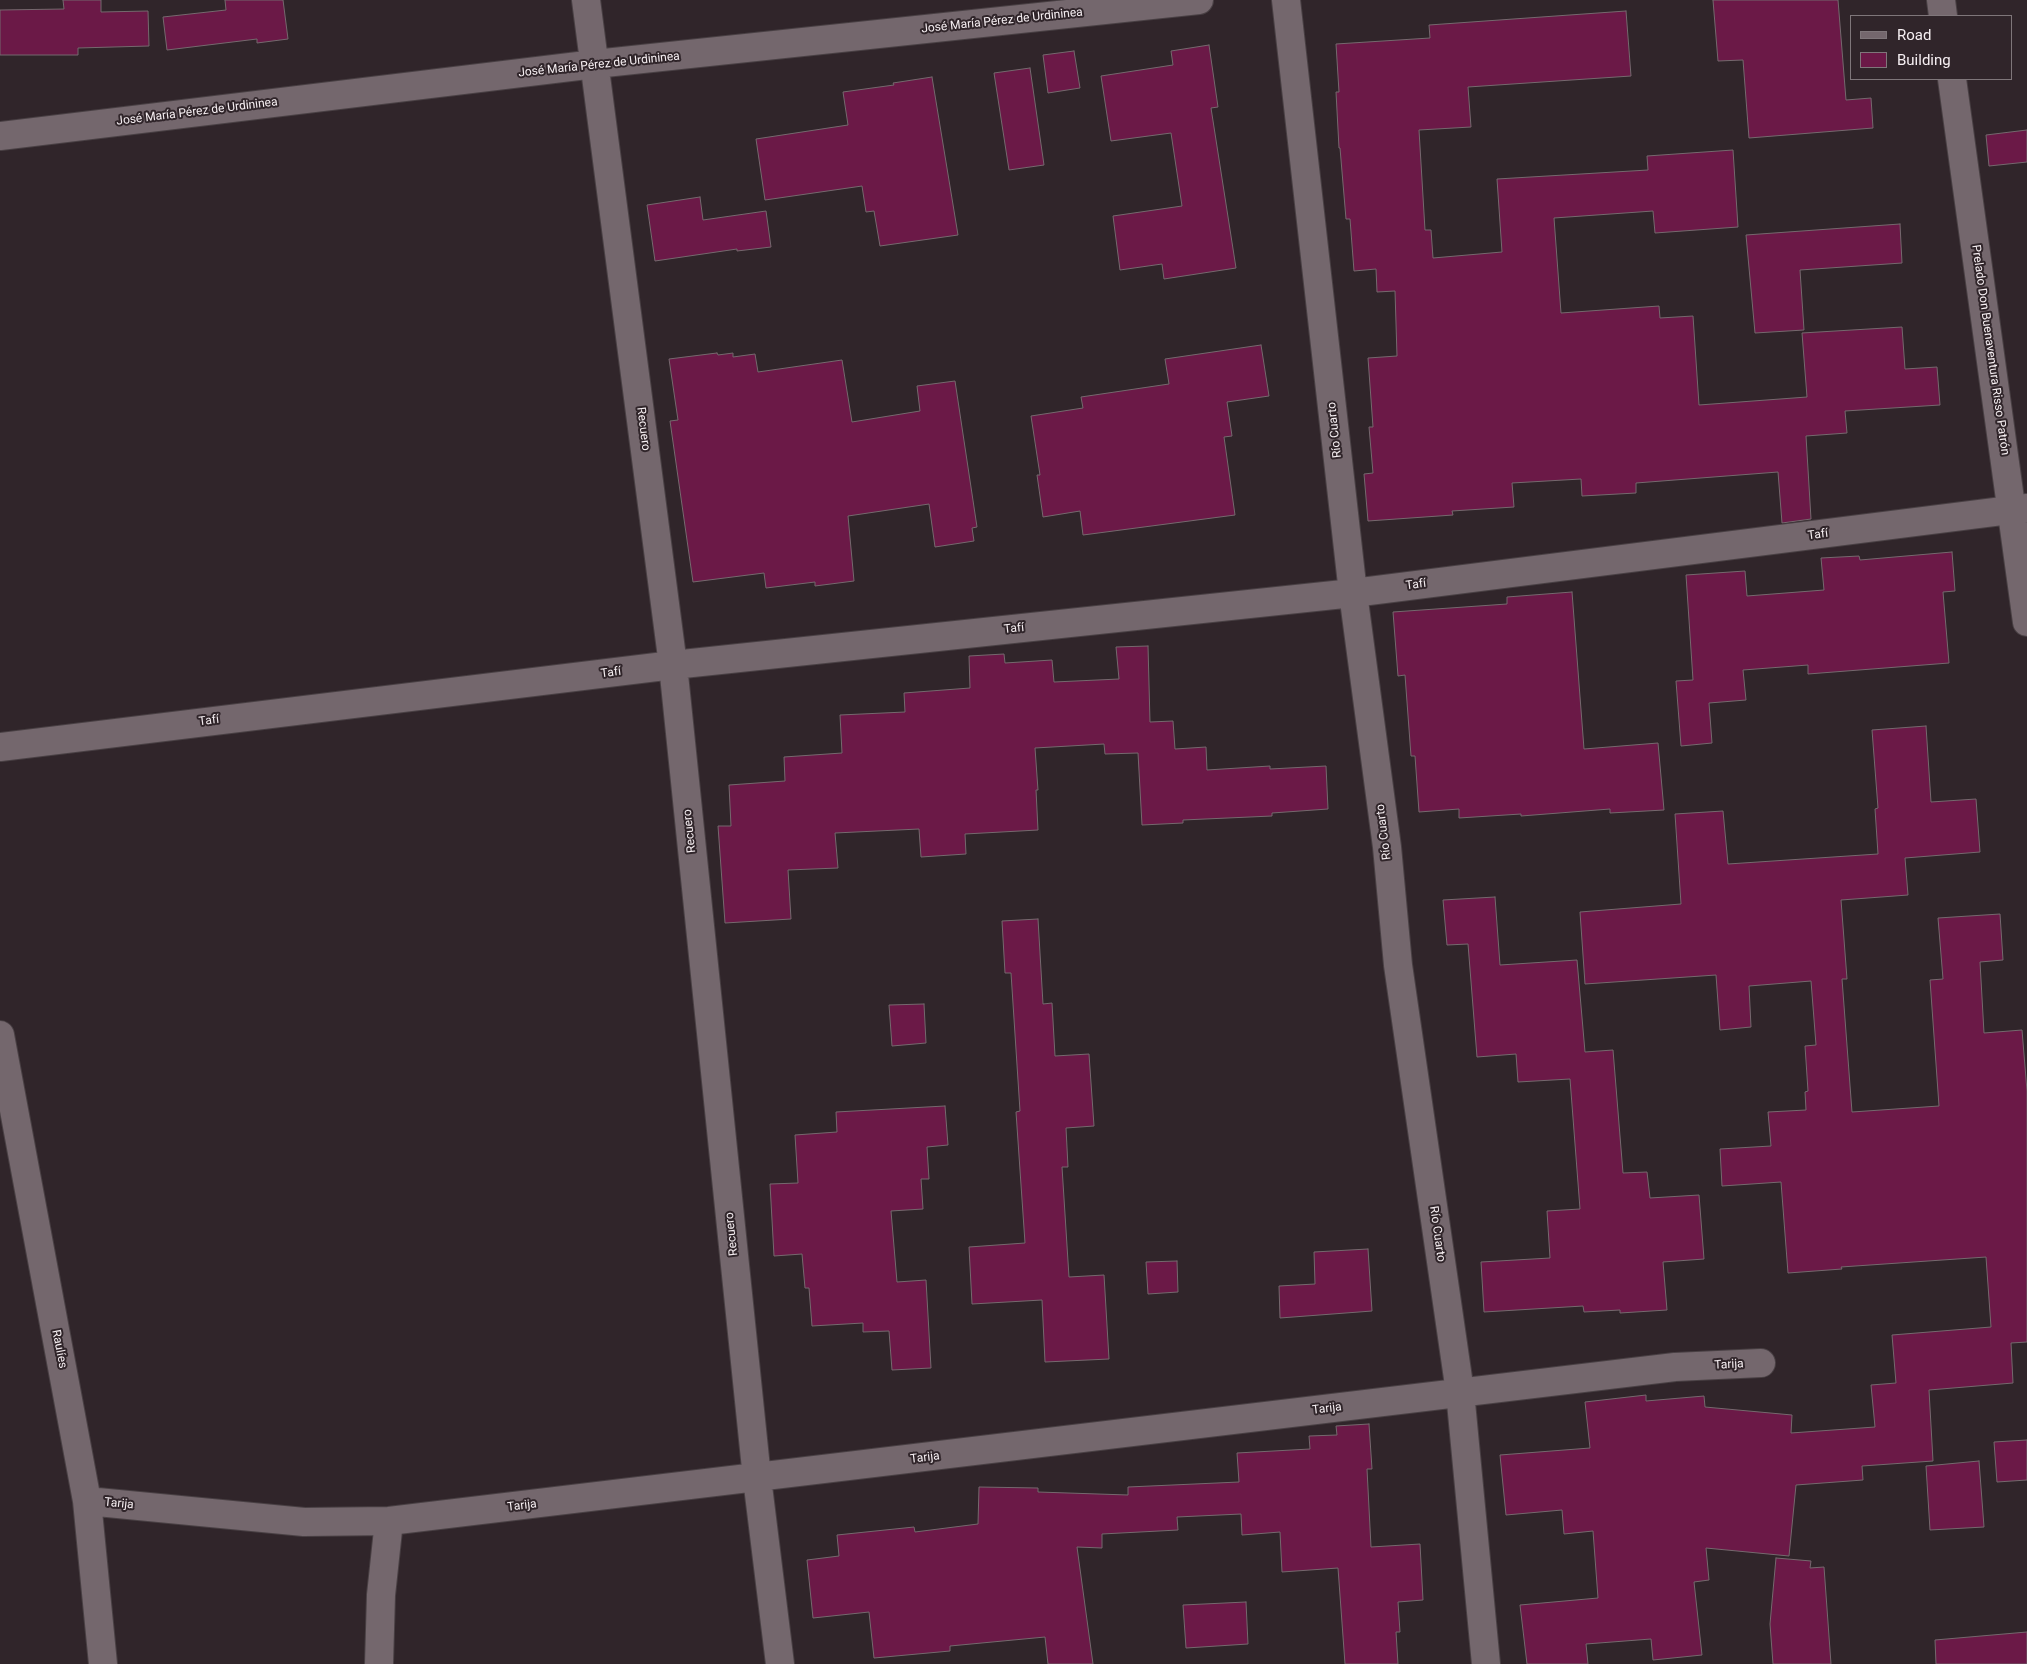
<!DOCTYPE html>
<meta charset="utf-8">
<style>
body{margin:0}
#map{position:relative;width:2027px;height:1664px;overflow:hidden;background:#30252a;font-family:Roboto,sans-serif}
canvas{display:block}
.legend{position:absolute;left:1850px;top:15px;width:162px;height:65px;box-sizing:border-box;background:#30252a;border:1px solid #7f767a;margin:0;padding:6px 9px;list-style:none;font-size:15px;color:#f6eff2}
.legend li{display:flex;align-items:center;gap:10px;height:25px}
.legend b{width:25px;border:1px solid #7f767a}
</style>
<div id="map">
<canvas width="2027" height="1664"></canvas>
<ul class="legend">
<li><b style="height:6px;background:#74676d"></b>Road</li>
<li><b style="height:14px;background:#6b1947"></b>Building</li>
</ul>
</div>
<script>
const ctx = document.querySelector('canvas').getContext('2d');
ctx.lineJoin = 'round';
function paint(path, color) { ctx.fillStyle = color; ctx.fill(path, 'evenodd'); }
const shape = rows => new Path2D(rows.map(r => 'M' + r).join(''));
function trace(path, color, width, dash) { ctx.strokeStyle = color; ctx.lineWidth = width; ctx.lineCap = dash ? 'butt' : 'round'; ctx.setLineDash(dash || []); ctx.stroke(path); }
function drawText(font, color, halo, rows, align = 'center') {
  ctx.font = font + ' Roboto,sans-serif'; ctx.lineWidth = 4; ctx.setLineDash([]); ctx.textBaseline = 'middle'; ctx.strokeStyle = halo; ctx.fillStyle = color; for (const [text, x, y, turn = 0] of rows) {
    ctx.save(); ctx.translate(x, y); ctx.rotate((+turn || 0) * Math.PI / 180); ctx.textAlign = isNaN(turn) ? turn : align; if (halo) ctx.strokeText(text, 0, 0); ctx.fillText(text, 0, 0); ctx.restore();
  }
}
const building = shape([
 [63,0,101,0,101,12,148,11,149,46,78,48,78,55,0,55,0,10,64,9,63,0],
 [225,0,283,0,288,39,257,43,257,39,167,50,163,17,226,10,225,0],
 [1713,0,1838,0,1846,100,1871,98,1873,128,1749,138,1743,60,1718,61,1713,0],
 [1626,11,1631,76,1468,87,1471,127,1419,130,1425,230,1431,230,1433,258,1502,252,1497,179,1648,170,1647,156,1733,150,1738,227,1655,233,1653,211,1554,218,1561,313,1659,306,1660,318,1693,316,1699,405,1807,397,1802,333,1902,327,1905,369,1937,367,1940,405,1845,411,1847,433,1806,436,1811,519,1782,523,1778,472,1636,483,1636,493,1582,496,1581,479,1512,483,1514,507,1452,511,1453,515,1368,521,1364,474,1373,473,1369,427,1373,427,1368,358,1397,356,1395,291,1377,292,1376,269,1354,271,1350,219,1346,219,1340,148,1339,148,1336,92,1339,92,1336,44,1430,38,1429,25,1626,11],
 [1209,45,1218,107,1211,108,1236,268,1164,279,1162,264,1120,270,1113,216,1182,206,1171,133,1111,141,1101,76,1173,65,1171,51,1209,45],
 [1074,51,1080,88,1048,93,1043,55,1074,51],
 [1030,68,1044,165,1009,170,994,73,1030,68],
 [932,77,958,235,880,246,874,211,866,212,862,186,765,200,756,139,848,125,843,92,894,85,893,83,932,77],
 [2027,130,2027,162,1989,166,1986,135,2027,130],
 [700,197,703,220,766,211,771,247,737,251,737,249,655,261,647,205,700,197],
 [1900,224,1902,263,1800,270,1804,330,1755,333,1746,235,1900,224],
 [1261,345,1269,396,1227,402,1232,436,1224,437,1235,515,1083,535,1080,511,1043,517,1037,475,1040,475,1031,416,1083,408,1081,397,1169,384,1165,359,1261,345],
 [717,353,718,355,733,353,733,357,755,354,758,372,842,360,852,422,920,411,917,386,955,381,977,527,972,528,974,541,935,547,929,504,848,516,854,581,815,586,815,582,766,588,764,573,693,582,670,421,678,420,669,359,717,353],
 [1952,552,1955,591,1943,592,1949,663,1808,674,1808,665,1743,670,1746,700,1709,703,1712,743,1681,746,1676,681,1693,680,1686,575,1745,571,1747,596,1824,590,1821,558,1859,556,1860,560,1952,552],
 [1572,592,1584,749,1658,743,1664,810,1610,813,1610,809,1521,816,1521,814,1459,818,1459,809,1419,812,1415,756,1411,756,1405,675,1398,676,1393,612,1507,604,1507,597,1572,592],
 [1148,646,1150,722,1173,721,1175,749,1206,747,1207,770,1270,766,1270,769,1326,766,1328,809,1272,813,1272,816,1183,820,1183,823,1142,825,1138,753,1105,754,1104,744,1035,748,1038,790,1036,790,1038,830,965,834,966,854,921,857,919,829,835,833,838,868,788,870,791,919,725,923,718,826,731,826,729,785,785,781,784,757,842,753,840,715,905,712,904,693,970,688,969,656,1004,654,1005,663,1052,660,1054,682,1119,679,1116,647,1148,646],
 [1926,726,1931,802,1976,799,1980,852,1905,858,1908,895,1841,900,1847,979,1842,979,1852,1112,1939,1106,1930,980,1943,979,1938,918,2000,914,2003,960,1980,962,1984,1033,2022,1030,2027,1091,2027,1342,2011,1343,2013,1383,1929,1390,1933,1461,1862,1466,1863,1480,1796,1485,1789,1556,1706,1548,1709,1580,1694,1582,1702,1655,1653,1660,1651,1639,1586,1644,1588,1664,1527,1664,1520,1605,1598,1598,1593,1531,1564,1534,1562,1510,1506,1515,1500,1455,1590,1448,1585,1402,1646,1395,1646,1401,1704,1396,1705,1407,1792,1415,1791,1433,1875,1427,1871,1385,1896,1383,1892,1335,1991,1327,1986,1257,1841,1267,1842,1269,1788,1273,1781,1182,1722,1186,1720,1149,1771,1146,1768,1112,1806,1110,1805,1092,1808,1091,1805,1046,1816,1045,1811,981,1749,986,1751,1027,1720,1030,1716,975,1585,984,1580,912,1681,904,1675,814,1723,811,1728,864,1878,854,1875,809,1878,808,1872,730,1926,726],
 [1495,897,1500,965,1577,960,1585,1052,1613,1050,1623,1173,1647,1172,1650,1198,1699,1195,1704,1259,1663,1262,1667,1310,1620,1313,1620,1310,1584,1312,1583,1306,1484,1312,1481,1262,1550,1258,1547,1211,1580,1209,1570,1079,1518,1082,1516,1054,1477,1057,1468,944,1447,945,1443,900,1495,897],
 [1038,919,1043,1004,1052,1003,1055,1056,1089,1054,1094,1126,1066,1128,1068,1167,1062,1167,1069,1277,1104,1275,1109,1359,1045,1362,1042,1300,972,1304,969,1247,1025,1243,1016,1112,1020,1111,1011,973,1005,973,1002,921,1038,919],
 [924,1004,926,1043,892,1046,889,1005,924,1004],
 [945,1106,948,1145,927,1147,929,1179,921,1179,923,1209,891,1211,897,1282,926,1280,931,1368,892,1370,889,1331,863,1332,863,1323,812,1326,809,1288,805,1288,802,1254,774,1256,770,1184,798,1183,795,1135,837,1132,836,1112,945,1106],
 [1368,1249,1372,1311,1280,1318,1279,1286,1315,1284,1314,1252,1368,1249],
 [1177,1261,1178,1292,1148,1294,1146,1262,1177,1261],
 [1369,1424,1372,1469,1367,1469,1371,1547,1420,1544,1423,1600,1398,1602,1400,1632,1396,1632,1398,1664,1345,1664,1338,1568,1282,1572,1280,1532,1242,1535,1241,1514,1177,1517,1178,1530,1102,1534,1102,1548,1077,1547,1093,1664,1048,1664,1045,1637,950,1646,950,1651,874,1658,869,1612,813,1618,807,1560,839,1556,837,1535,914,1527,915,1532,978,1524,979,1487,1038,1488,1038,1492,1128,1495,1128,1487,1239,1482,1237,1453,1310,1449,1309,1436,1337,1435,1336,1426,1369,1424],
 [2027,1440,2027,1480,1997,1482,1994,1442,2027,1440],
 [1979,1461,1984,1527,1930,1530,1926,1466,1979,1461],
 [1776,1558,1811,1561,1810,1568,1824,1567,1831,1664,1773,1664,1770,1624,1776,1558],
 [1246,1602,1248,1644,1186,1648,1183,1605,1246,1602],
 [2027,1632,2027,1664,1936,1664,1935,1640,2027,1632]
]);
paint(building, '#6b1947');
trace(building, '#75696e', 1);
const street = shape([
 [586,0,673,665,757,1478,780,1664],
 [1286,0,1353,593,1387,847,1398,965,1460,1392,1486,1664],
 [1941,0,1943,16],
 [1952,79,2027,622],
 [0,136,595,64,1199,0],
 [0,747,673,665,1353,593,2027,508],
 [0,1035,87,1501,103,1664],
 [87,1501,304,1522,389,1521,1675,1367,1761,1363],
 [379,1664,381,1595,389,1521]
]);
trace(street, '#494044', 30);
trace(street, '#74676d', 28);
drawText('12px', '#f6eff2', '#30252a', [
 ["José María Pérez de Urdininea",1002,21,-6],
 ["José María Pérez de Urdininea",599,65,-6],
 ["José María Pérez de Urdininea",197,112,-7],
 ["Prelado Don Buenaventura Risso Patrón",1990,350,82],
 ["Recuero",643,429,83],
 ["Río Cuarto",1335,430,-96],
 ["Tafí",1818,535,-7],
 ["Tafí",1416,585,-7],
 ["Tafí",1014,629,-6],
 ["Tafí",611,673,-7],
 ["Tafí",209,721,-7],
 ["Recuero",690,831,-96],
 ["Río Cuarto",1384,832,-97],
 ["Recuero",732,1234,-96],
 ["Río Cuarto",1437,1234,82],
 ["Raulíes",59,1349,79],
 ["Tarija",1729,1365,-3],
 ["Tarija",1327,1409,-7],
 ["Tarija",925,1458,-7],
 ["Tarija",119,1504,6],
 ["Tarija",522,1506,-7]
]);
</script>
